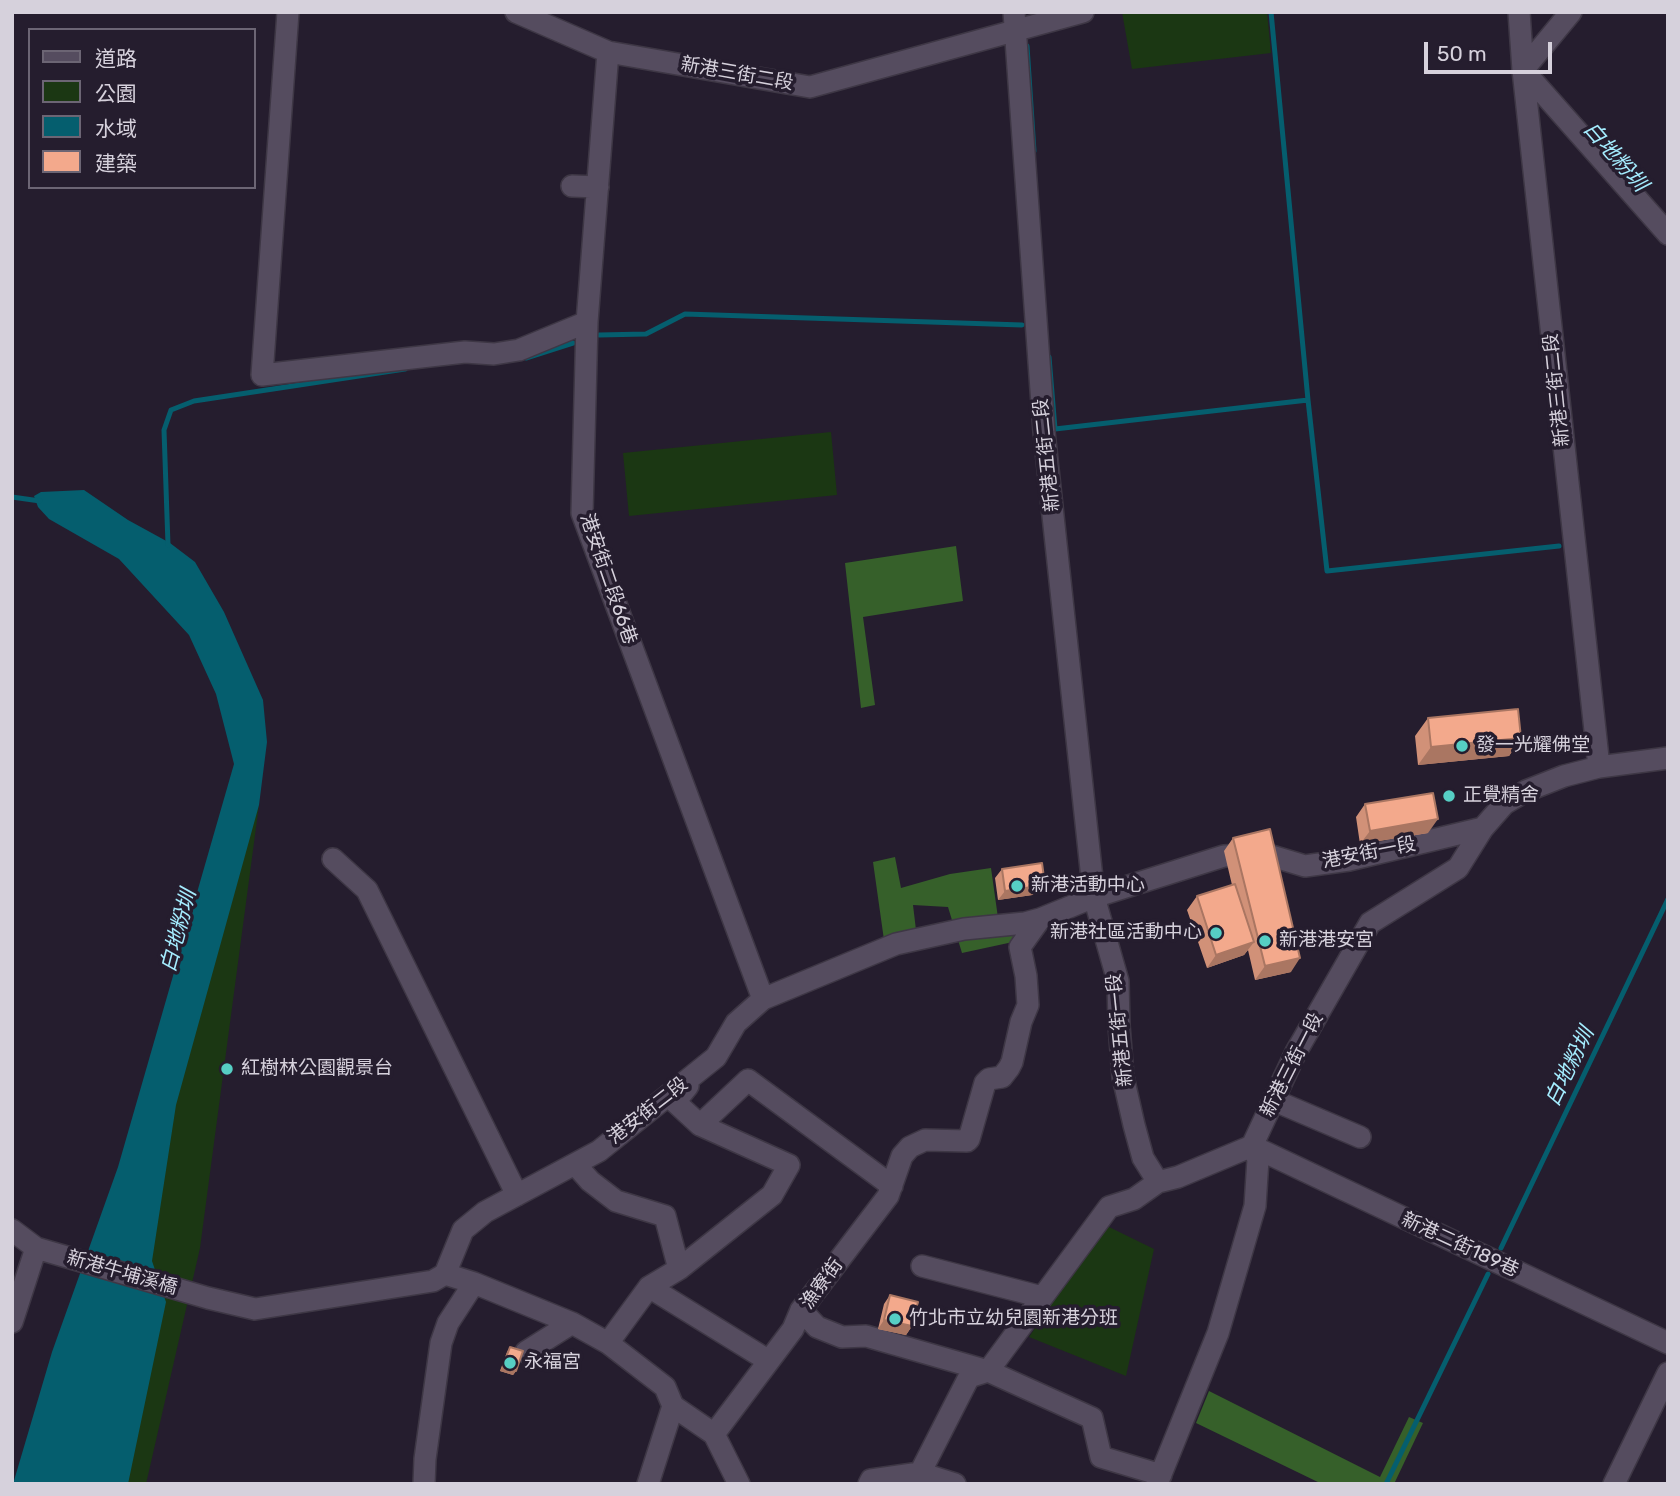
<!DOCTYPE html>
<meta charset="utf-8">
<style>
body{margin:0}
#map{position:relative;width:1680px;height:1496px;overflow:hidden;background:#251d2e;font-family:Rubik,"Noto Sans TC",sans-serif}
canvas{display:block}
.frame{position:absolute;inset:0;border:14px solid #d6d1dc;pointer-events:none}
.legend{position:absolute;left:28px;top:28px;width:228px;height:161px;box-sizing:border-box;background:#251d2e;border:2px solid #6c6574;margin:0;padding:9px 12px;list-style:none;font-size:21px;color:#d6d1dc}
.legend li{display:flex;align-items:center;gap:14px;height:35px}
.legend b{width:35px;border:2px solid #6c6574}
.scale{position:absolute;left:1424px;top:42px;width:128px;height:32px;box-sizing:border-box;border:4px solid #d6d1dc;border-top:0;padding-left:9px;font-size:21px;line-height:24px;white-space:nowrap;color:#d6d1dc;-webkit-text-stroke:5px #251d2e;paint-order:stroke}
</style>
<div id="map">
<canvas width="1680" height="1496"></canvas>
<div class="frame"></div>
<ul class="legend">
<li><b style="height:9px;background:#554c5f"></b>道路</li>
<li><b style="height:19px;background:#1b3713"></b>公園</li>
<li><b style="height:19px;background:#055e6e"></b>水域</li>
<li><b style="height:19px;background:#f3a98c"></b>建築</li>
</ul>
<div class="scale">50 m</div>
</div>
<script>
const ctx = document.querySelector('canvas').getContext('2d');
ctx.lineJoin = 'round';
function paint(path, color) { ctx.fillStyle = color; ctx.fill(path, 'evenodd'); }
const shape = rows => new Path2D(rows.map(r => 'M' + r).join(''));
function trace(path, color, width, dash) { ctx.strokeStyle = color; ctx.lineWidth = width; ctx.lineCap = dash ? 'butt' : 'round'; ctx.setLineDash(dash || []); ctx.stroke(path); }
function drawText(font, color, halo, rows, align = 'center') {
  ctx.font = font + ' Rubik,"Noto Sans TC",sans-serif'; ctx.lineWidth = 7; ctx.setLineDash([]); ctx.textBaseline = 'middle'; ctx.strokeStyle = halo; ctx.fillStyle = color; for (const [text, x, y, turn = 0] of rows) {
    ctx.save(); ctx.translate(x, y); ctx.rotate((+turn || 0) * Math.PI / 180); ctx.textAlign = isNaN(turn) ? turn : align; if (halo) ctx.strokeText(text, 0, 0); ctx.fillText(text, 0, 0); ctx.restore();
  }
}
paint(shape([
 [1122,12,1267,12,1271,53,1132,69],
 [831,432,837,495,629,516,623,453],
 [259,805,200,1248,146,1484,61,1484,155,1105],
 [1105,1225,1154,1249,1126,1376,1029,1337]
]), '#1b3713');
paint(shape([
 [956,546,963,601,863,617,875,705,861,708,845,563],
 [895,857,901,888,950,874,991,868,999,925,1036,937,962,953,948,907,913,905,916,930,884,940,873,862],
 [1209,1391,1380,1477,1409,1417,1423,1423,1394,1484,1322,1484,1196,1423]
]), '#36602a');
paint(shape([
 [84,490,128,520,170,543,195,562,224,612,263,700,267,742,259,805,176,1105,152,1261,166,1302,128,1484,13,1484,52,1352,118,1167,234,764,216,694,189,635,119,559,49,519,38,507,34,496,41,492]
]), '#055e6e');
trace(shape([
 [1271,12,1308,400,1327,571,1559,546],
 [1027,46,1034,151],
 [599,335,646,334,685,314,1022,325],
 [1049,357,1055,429,1308,400],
 [526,358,573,343],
 [12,497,40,501],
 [168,545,164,430,171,410,194,401,405,369],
 [1501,1248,1668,899],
 [1386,1484,1488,1274]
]), '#055e6e', 5);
const minor = shape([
 [288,12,262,375,465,352,494,354,519,350,587,322],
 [516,12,608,52,810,87,1083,12],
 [1014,12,1044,432,1094,897,1118,981,1119,1025,1123,1077,1134,1125,1143,1158,1158,1182],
 [1519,12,1523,70,1599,767],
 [1571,12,1523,70,1668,234],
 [608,52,587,322,582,513,763,999],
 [572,186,598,187],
 [333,859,367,890,517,1195],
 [1273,1100,1360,1137],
 [700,1125,748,1080,892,1186],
 [1252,1146,1668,1343],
 [575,1164,590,1181,616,1201,665,1216,679,1269,649,1287,608,1343],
 [12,1230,36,1248,208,1298,255,1309,433,1281,445,1274,463,1230,485,1212,599,1151,716,1057,736,1023,763,999,896,944,964,929,1025,923,1040,919,1094,897,1224,856,1265,854,1305,866,1349,860,1483,828],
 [922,1266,1042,1297],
 [679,1269,772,1195,789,1165,700,1125,675,1102,688,1086],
 [445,1274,474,1283,572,1323,608,1343,665,1387,673,1406,714,1434],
 [649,1287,769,1361],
 [801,1310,817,1327,842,1337,866,1336,988,1371,1092,1418,1101,1457,1161,1475],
 [12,1322,36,1248],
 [526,1352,572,1323],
 [714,1434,793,1329,801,1310,888,1196,902,1156,910,1147,925,1140,967,1141,969,1139,985,1083,989,1079,1002,1077,1009,1068,1012,1062,1021,1022,1028,1005,1026,976,1020,947,1040,919],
 [714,1434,739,1484],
 [920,1473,955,1484],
 [424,1484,425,1459,441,1343,448,1323,474,1283],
 [648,1484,673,1406],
 [869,1484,871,1480,920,1473,969,1377,988,1371,1109,1207,1134,1199,1158,1182,1178,1177,1252,1146],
 [1157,1484,1218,1333,1255,1206,1258,1159,1252,1146,1296,1052,1370,923,1458,868,1483,828,1504,804,1526,791,1564,776,1599,767,1668,758],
 [1614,1484,1668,1373]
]);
trace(minor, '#3e3745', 24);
trace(minor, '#554c5f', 21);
paint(shape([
 [1428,718,1521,738,1509,756,1418,765,1415,736],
 [1365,804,1428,833,1360,844,1356,817],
 [1233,838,1291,972,1255,980,1248,950,1244,955,1207,968,1187,910,1197,896,1232,885,1224,851],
 [1002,869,1045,885,1039,894,998,900,995,878],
 [890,1295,912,1326,906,1335,878,1329,884,1304],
 [510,1347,516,1371,513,1375,500,1371,507,1352]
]), '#d19178');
paint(shape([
 [1521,738,1509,756,1418,765,1431,747],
 [1438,819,1428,833,1360,844,1370,831],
 [1045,885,1039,894,998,900,1005,891],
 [1254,942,1244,955,1207,968,1216,955],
 [1300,958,1291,972,1255,980,1265,966],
 [884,1320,912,1326,906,1335,878,1329],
 [503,1366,516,1371,513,1375,500,1371]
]), '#aa7662');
const building = shape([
 [1518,709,1521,738,1431,747,1428,718,1518,709],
 [1433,793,1438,819,1370,831,1365,804,1433,793],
 [1270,829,1300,958,1265,966,1233,838,1270,829],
 [1042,863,1045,885,1005,891,1002,869,1042,863],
 [1235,884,1254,942,1216,955,1197,896,1235,884],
 [890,1295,918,1302,912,1326,884,1320,890,1295],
 [510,1347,523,1351,516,1371,503,1366,510,1347]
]);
paint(building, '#f3a98c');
trace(building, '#aa7662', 2);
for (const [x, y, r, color] of [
 [1462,746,7,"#56cec4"],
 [1449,796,7,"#56cec4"],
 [1017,886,7,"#56cec4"],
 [1216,933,7,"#56cec4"],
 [1265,941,7,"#56cec4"],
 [227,1069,7,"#56cec4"],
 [895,1319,7,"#56cec4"],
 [510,1363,7,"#56cec4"]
]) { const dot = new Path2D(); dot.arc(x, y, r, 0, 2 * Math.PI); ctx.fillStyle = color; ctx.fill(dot); trace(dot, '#251d2e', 2.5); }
drawText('19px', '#d6d1dc', '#251d2e', [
 ["新港三街二段",737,74,10],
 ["新港三街二段",1557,390,-96],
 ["新港五街二段",1047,455,-96],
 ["港安街二段66巷",608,579,71],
 ["港安街一段",1369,853,-11],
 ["新港五街一段",1120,1030,-96],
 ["新港三街一段",1292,1065,-63],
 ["港安街二段",648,1111,-38],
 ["新港二街189巷",1460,1245,25],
 ["新港牛埔溪橋",122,1273,16],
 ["漁寮街",822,1284,-54]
]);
drawText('19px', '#d6d1dc', '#251d2e', [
 ["發一光耀佛堂",1476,746],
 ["正覺精舍",1463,796],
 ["新港活動中心",1031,886],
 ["新港社區活動中心",1202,933,"right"],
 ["新港港安宮",1279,941],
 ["紅樹林公園觀景台",241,1069],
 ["竹北市立幼兒園新港分班",909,1319],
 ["永福宮",524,1363]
], 'left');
drawText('italic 21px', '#a5edff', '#251d2e', [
 ["白地粉圳",1615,157,49],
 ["白地粉圳",179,931,-75],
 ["白地粉圳",1570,1067,-64]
]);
</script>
